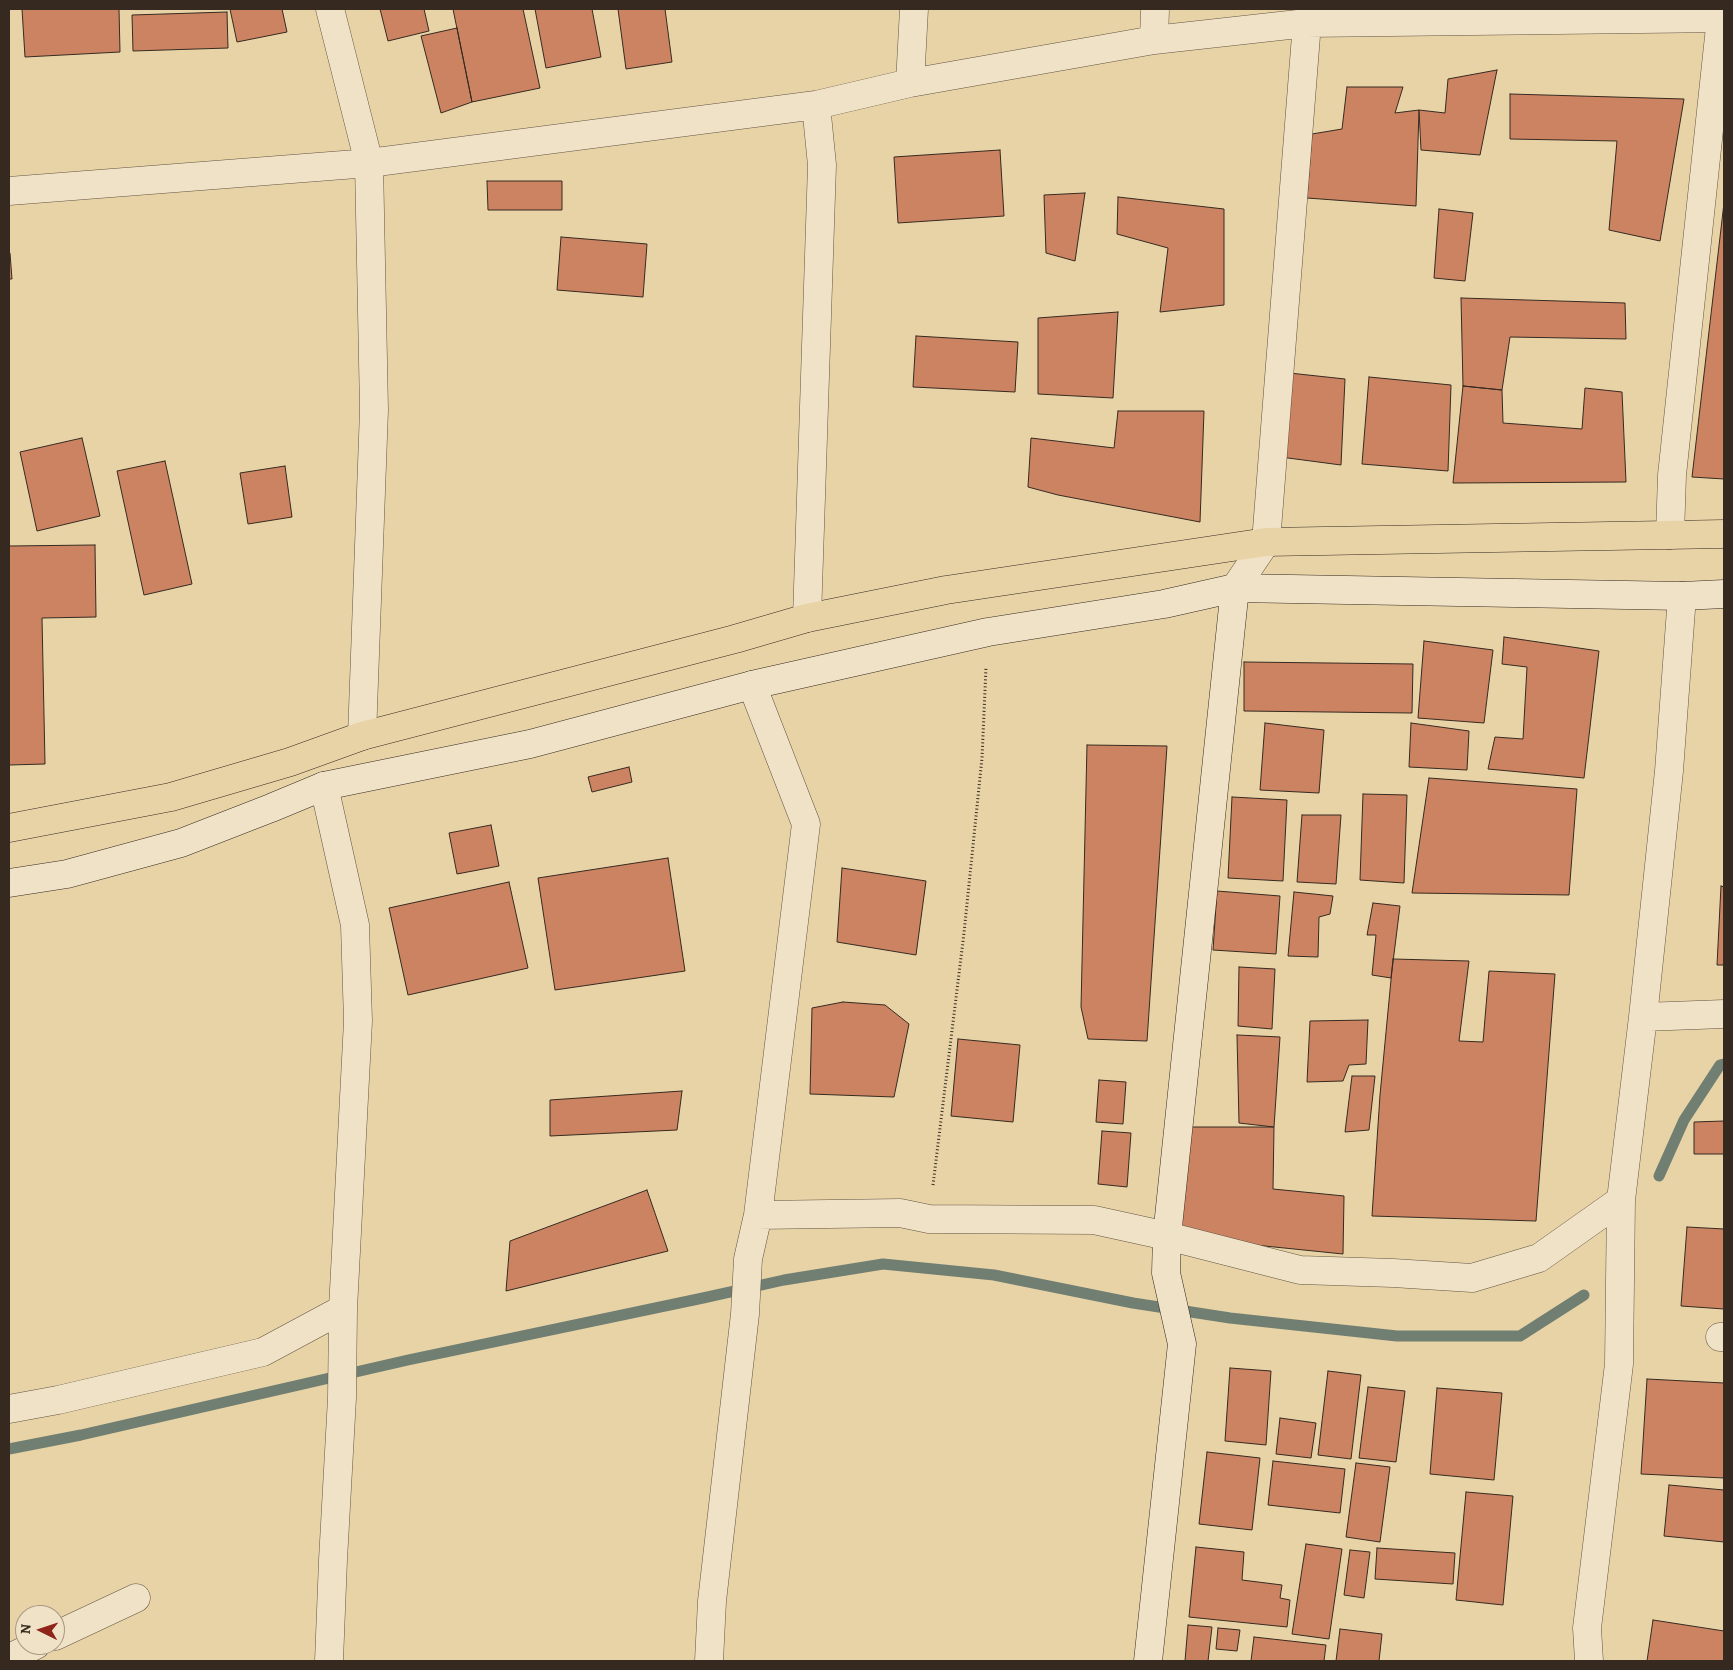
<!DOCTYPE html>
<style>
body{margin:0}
#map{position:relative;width:1733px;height:1670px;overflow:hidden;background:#e8d3a7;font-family:Alegreya,serif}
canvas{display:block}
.frame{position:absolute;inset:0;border:10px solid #362a20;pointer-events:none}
.north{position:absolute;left:15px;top:1605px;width:50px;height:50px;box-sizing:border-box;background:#f0e2c6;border:1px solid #a69884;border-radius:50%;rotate:274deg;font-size:14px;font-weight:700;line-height:20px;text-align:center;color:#362a20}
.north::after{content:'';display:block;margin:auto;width:18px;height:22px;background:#8f2418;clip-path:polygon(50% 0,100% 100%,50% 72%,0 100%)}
</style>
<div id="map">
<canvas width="1733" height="1670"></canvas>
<div class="frame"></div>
<div class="north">N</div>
</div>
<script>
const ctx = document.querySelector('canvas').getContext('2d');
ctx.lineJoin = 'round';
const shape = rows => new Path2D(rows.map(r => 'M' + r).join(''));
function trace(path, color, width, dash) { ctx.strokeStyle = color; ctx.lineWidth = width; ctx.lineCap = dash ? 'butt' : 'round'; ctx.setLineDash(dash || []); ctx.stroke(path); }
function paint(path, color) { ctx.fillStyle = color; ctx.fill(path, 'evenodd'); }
trace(shape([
 [1659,1176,1684,1120,1720,1065,1724,1064],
 [9,1449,81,1435,408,1360,703,1298,784,1280,883,1264,994,1275,1133,1303,1230,1318,1397,1336,1520,1336,1584,1295]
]), '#707f72', 11);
const building = shape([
 [22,9,119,9,120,52,25,57,22,9],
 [230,9,282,9,287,32,237,42,230,9],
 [380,9,424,9,429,31,388,41,380,9],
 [453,9,523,9,540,88,472,102,453,9],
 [535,9,592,9,601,57,546,68,535,9],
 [618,9,665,9,672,62,626,69,618,9],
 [227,12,228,48,133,51,132,15,227,12],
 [457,28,472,102,441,113,421,36,457,28],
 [1497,70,1480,155,1421,150,1419,110,1445,113,1448,79,1497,70],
 [1347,87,1403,87,1395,113,1419,110,1416,206,1307,198,1312,134,1342,129,1347,87],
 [1510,94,1684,99,1660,241,1609,230,1617,141,1510,139,1510,94],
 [1000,150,1004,216,898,223,894,157,1000,150],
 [487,181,562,181,562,210,488,210,487,181],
 [1085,193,1075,261,1046,253,1044,195,1085,193],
 [1118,197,1224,209,1224,305,1160,312,1168,248,1117,234,1118,197],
 [1724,203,1724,479,1692,477,1724,203],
 [1439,209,1473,213,1465,281,1434,278,1439,209],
 [561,237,647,244,643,297,557,290,561,237],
 [9,253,10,253,12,279,9,279,9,253],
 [1461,298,1625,303,1626,339,1510,337,1502,390,1463,386,1461,298],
 [1118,312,1113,398,1038,394,1038,318,1118,312],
 [916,336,1018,342,1015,392,913,387,916,336],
 [1280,372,1345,379,1341,465,1273,456,1280,372],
 [1369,377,1451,385,1448,471,1362,464,1369,377],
 [1463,386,1502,390,1503,423,1582,429,1585,388,1622,392,1626,482,1453,483,1463,386],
 [1118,411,1204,411,1200,522,1058,495,1028,487,1031,438,1114,448,1118,411],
 [82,438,100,516,37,531,20,452,82,438],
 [165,461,192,584,144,595,117,471,165,461],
 [285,466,292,517,248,524,240,473,285,466],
 [95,545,96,617,42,618,45,764,9,765,9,546,95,545],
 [1504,637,1599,651,1584,778,1488,769,1495,737,1523,739,1527,667,1502,664,1504,637],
 [1424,641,1493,650,1484,723,1418,718,1424,641],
 [1244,662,1413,664,1412,713,1244,711,1244,662],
 [1265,723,1324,730,1319,793,1260,790,1265,723],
 [1411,723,1469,731,1467,770,1409,767,1411,723],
 [1087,745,1167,746,1147,1041,1088,1039,1081,1007,1087,745],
 [629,767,632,782,592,792,588,777,629,767],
 [1429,778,1577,789,1569,895,1412,893,1429,778],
 [1363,794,1407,795,1404,883,1360,880,1363,794],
 [1232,797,1287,800,1283,881,1228,878,1232,797],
 [1302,815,1341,815,1336,884,1297,882,1302,815],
 [491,825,499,866,457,874,449,833,491,825],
 [668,858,685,971,555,990,538,878,668,858],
 [842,868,926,881,916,955,837,942,842,868],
 [509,882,528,968,408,995,389,908,509,882],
 [1721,886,1724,887,1724,965,1717,965,1721,886],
 [1217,891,1280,896,1276,954,1213,950,1217,891],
 [1294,892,1333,896,1330,914,1319,917,1318,957,1288,956,1294,892],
 [1373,903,1400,906,1391,978,1372,975,1376,935,1367,935,1373,903],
 [1393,959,1469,961,1459,1041,1483,1042,1489,971,1555,974,1536,1221,1372,1216,1380,1095,1393,959],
 [1239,967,1275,969,1272,1029,1238,1026,1239,967],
 [843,1002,885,1005,909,1024,894,1097,810,1094,812,1008,843,1002],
 [1368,1020,1366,1064,1349,1065,1343,1081,1307,1082,1310,1021,1368,1020],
 [1237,1035,1280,1037,1274,1127,1239,1123,1237,1035],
 [958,1039,1020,1045,1013,1122,951,1116,958,1039],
 [1352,1076,1375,1076,1369,1130,1345,1132,1352,1076],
 [1099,1080,1126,1082,1123,1124,1096,1122,1099,1080],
 [682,1091,677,1130,550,1136,550,1100,682,1091],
 [1724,1121,1724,1154,1694,1154,1694,1122,1724,1121],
 [1179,1127,1274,1127,1273,1189,1344,1196,1343,1254,1167,1236,1179,1127],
 [1102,1131,1131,1133,1127,1187,1098,1184,1102,1131],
 [647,1190,668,1251,506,1291,510,1241,647,1190],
 [1687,1227,1724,1229,1724,1309,1681,1306,1687,1227],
 [1230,1368,1271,1371,1266,1445,1225,1441,1230,1368],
 [1328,1371,1361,1375,1351,1459,1318,1455,1328,1371],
 [1647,1379,1724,1383,1724,1478,1641,1474,1647,1379],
 [1368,1387,1405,1391,1396,1462,1359,1458,1368,1387],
 [1437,1388,1502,1393,1494,1480,1430,1474,1437,1388],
 [1280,1418,1316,1423,1311,1458,1276,1454,1280,1418],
 [1207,1452,1260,1458,1252,1530,1199,1524,1207,1452],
 [1273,1461,1345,1469,1340,1513,1268,1505,1273,1461],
 [1356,1463,1390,1467,1380,1542,1346,1537,1356,1463],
 [1669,1485,1724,1490,1724,1542,1664,1536,1669,1485],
 [1466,1492,1513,1496,1503,1605,1456,1600,1466,1492],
 [1306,1544,1342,1549,1329,1639,1292,1634,1306,1544],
 [1196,1547,1244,1552,1242,1580,1282,1585,1280,1598,1290,1600,1287,1627,1189,1617,1196,1547],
 [1377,1548,1455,1553,1453,1584,1375,1579,1377,1548],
 [1350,1550,1370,1552,1364,1598,1344,1595,1350,1550],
 [1653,1620,1724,1631,1724,1661,1647,1661,1653,1620],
 [1188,1625,1212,1627,1208,1661,1185,1661,1188,1625],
 [1218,1628,1240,1630,1237,1651,1216,1649,1218,1628],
 [1340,1629,1382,1634,1379,1661,1336,1661,1340,1629],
 [1254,1637,1326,1645,1324,1661,1251,1661,1254,1637]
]);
paint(building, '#cb8362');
trace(building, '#362a20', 1);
const minor = shape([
 [330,9,369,163,374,410,362,736],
 [1154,40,1155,9],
 [910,83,914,9],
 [9,191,369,163,816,105,910,83,1154,40,1307,23,1724,18],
 [1670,535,1672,475,1721,18],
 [1235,588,1266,542,1307,23],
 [807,618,822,165,816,105],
 [324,786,355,925,358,1021,343,1309,342,1398,333,1560,329,1661],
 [1643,1017,1724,1014],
 [758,1215,900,1213,929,1219,1094,1220,1167,1236,1300,1270,1393,1273,1472,1278,1539,1258,1621,1200],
 [1720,1337,1724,1337],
 [9,1409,58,1400,263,1352,343,1309],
 [55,1636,136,1598],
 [9,1658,36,1645],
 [709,1661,712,1601,745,1314,748,1259,758,1215,806,824,752,685],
 [1589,1661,1587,1628,1619,1364,1621,1200,1643,1017,1669,771,1682,596]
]);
const secondary = shape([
 [9,883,67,874,181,843,271,808,324,786,530,744,752,685,988,632,1164,604,1235,588,1682,596,1724,594],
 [1148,1661,1182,1344,1166,1273,1167,1236,1235,588]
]);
const primary = shape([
 [9,828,171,797,290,762,362,736,735,639,807,618,946,590,1266,542,1724,534]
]);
trace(minor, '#625442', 29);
trace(secondary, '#362a20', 29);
trace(primary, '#362a20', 29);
trace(shape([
 [933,1185,964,933,982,758,986,667]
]), '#362a20', 3, [1, 2.5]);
trace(minor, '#f0e2c6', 28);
trace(secondary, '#f0e2c6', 28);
trace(primary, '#e8d3a7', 28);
</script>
